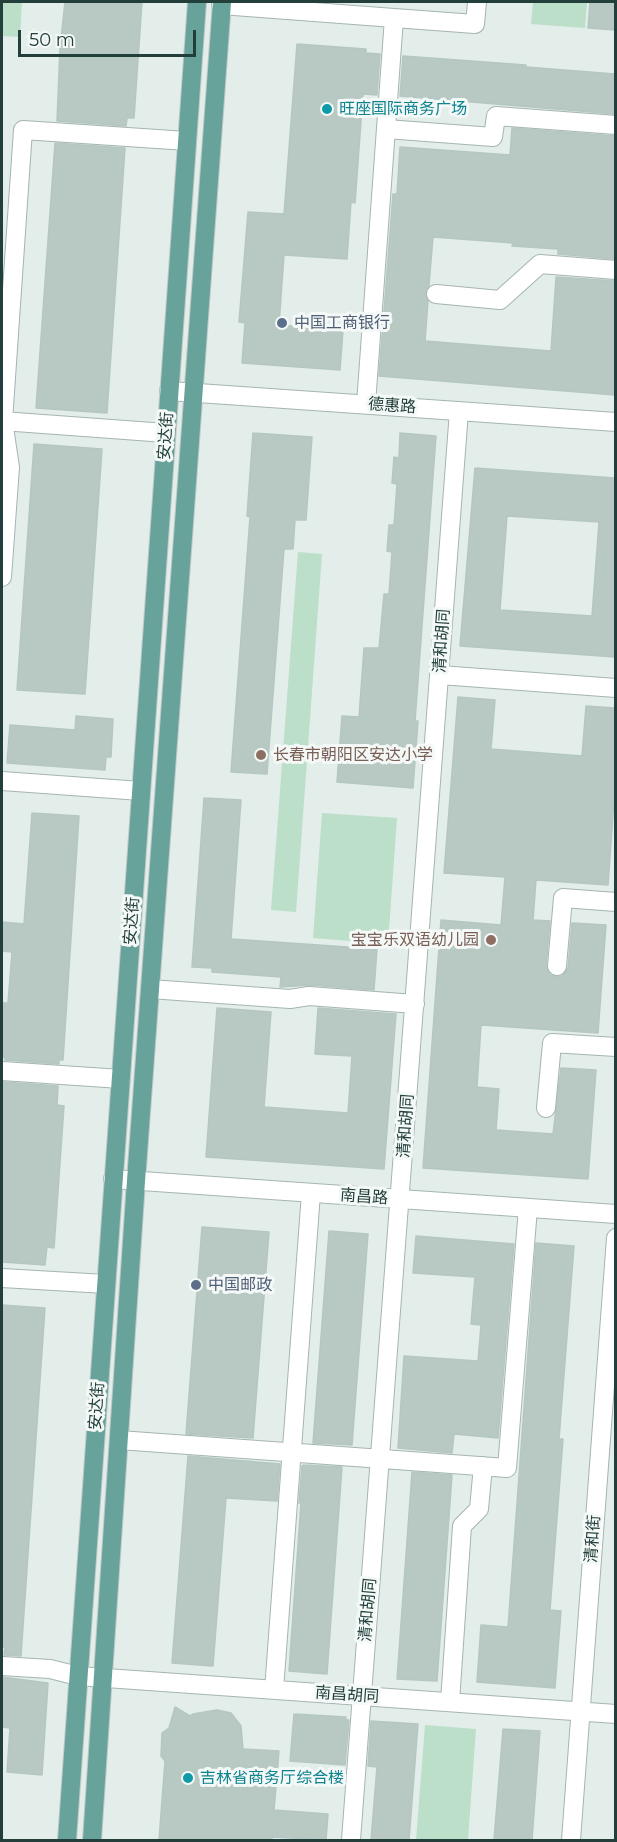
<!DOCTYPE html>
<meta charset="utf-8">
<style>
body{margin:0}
#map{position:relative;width:617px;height:1842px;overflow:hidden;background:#e3edea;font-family:Montserrat,sans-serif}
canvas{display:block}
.frame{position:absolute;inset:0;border:3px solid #223f3b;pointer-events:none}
.scale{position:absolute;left:18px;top:30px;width:178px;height:27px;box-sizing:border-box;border:3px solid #223f3b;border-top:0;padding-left:8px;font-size:18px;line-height:21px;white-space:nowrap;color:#223f3b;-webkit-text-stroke:4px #f4f9f7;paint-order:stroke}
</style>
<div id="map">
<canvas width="617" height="1842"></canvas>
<div class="frame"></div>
<div class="scale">50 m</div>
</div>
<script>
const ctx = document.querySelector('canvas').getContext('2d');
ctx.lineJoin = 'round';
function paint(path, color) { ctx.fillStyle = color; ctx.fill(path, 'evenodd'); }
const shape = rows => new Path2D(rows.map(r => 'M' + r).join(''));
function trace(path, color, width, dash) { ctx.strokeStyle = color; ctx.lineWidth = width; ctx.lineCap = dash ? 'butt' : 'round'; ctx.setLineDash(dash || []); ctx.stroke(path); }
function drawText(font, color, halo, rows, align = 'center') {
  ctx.font = font + ' Montserrat,"Noto Sans SC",sans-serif'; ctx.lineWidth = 6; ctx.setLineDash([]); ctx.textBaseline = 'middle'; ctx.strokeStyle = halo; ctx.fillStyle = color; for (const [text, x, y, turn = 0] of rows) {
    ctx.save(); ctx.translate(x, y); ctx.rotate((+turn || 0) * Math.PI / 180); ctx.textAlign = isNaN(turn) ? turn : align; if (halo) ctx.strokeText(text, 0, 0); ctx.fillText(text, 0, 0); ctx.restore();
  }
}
paint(shape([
 [2,2,22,2,20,37,2,36],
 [533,2,587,2,585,28,531,24],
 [298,552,322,554,296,912,271,910],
 [322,813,397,818,388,944,313,938],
 [425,1725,476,1729,468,1840,416,1840]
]), '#bcdfc9');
const building = shape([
 [65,2,142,2,134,118,127,118,126,126,57,121,60,48,65,2],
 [590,2,615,2,615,30,588,28,590,2],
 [297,44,366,49,366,53,380,54,377,95,363,94,355,203,351,202,347,259,284,255,279,325,343,330,340,370,242,363,245,323,239,322,248,212,284,214,297,44],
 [403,56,526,65,526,67,615,74,615,114,400,96,403,56],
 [512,128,615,136,615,259,558,254,558,249,512,246,513,243,433,237,429,285,425,294,428,301,425,341,551,351,556,277,615,281,615,395,379,376,393,194,397,194,400,147,510,155,512,128],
 [55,143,125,148,107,413,36,408,55,143],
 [253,433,312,437,306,520,295,520,293,549,284,549,267,774,231,772,250,517,247,516,253,433],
 [400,433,436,436,415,721,418,721,413,788,337,782,342,716,359,717,364,648,379,648,384,594,389,594,392,552,387,551,389,525,394,525,397,484,392,483,394,457,399,458,400,433],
 [34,444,102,449,85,694,17,690,34,444],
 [475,468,615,478,615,657,460,646,475,468],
 [507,516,599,522,592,616,500,610,507,516],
 [458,697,495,700,491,749,582,756,586,706,615,708,615,801,614,801,608,885,536,880,533,920,550,921,546,966,550,975,557,977,562,976,568,968,572,923,606,925,598,1033,481,1025,477,1087,499,1089,496,1130,553,1134,561,1068,596,1070,588,1179,423,1168,441,920,501,925,505,877,444,873,458,697],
 [76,716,113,719,111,757,106,757,105,770,7,763,10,725,75,730,76,716],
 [204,798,241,800,231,939,377,949,374,990,310,985,280,987,281,977,212,972,212,968,192,967,204,798],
 [32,813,79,816,63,1060,59,1060,59,1064,5,1060,5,1057,2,1057,2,1003,8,1003,12,952,2,951,2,922,24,924,32,813],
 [217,1008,271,1012,264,1107,348,1113,352,1056,315,1054,318,1008,396,1014,384,1169,206,1157,217,1008],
 [3,1082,58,1086,57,1105,64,1106,54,1248,47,1247,45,1265,2,1262,2,1108,3,1082],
 [202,1227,269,1232,253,1438,186,1434,202,1227],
 [329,1231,368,1234,352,1445,313,1443,329,1231],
 [416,1236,514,1244,498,1438,454,1434,452,1453,398,1448,404,1356,478,1361,481,1325,471,1324,475,1277,413,1273,416,1236],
 [536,1243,574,1246,559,1439,563,1439,550,1610,561,1611,555,1688,477,1682,481,1625,508,1627,536,1243],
 [2,1305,45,1308,21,1656,4,1655,5,1647,2,1647,2,1305],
 [188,1456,280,1464,277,1501,226,1498,213,1666,172,1663,188,1456],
 [304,1465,342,1467,327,1674,289,1671,301,1503,299,1503,302,1466,304,1465],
 [412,1472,452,1475,437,1681,397,1679,412,1472],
 [2,1677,48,1683,42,1775,7,1772,10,1728,2,1727,2,1677],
 [175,1707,190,1716,193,1714,217,1710,231,1713,241,1726,243,1749,279,1751,274,1810,328,1814,326,1840,272,1837,272,1840,159,1840,165,1761,161,1756,162,1733,169,1728,175,1707],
 [294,1714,346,1717,346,1720,349,1720,345,1765,290,1761,294,1714],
 [371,1721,418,1724,409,1840,371,1840,377,1767,368,1766,371,1721],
 [503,1729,540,1731,532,1840,494,1840,503,1729]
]);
paint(building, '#b8c8c3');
trace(building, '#b5c7c2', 1.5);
const minor = shape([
 [221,5,394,18],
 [386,129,493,137,496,116,616,125],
 [436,294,500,300,540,264,616,270],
 [169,391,616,422],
 [366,404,394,18,475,24,477,2],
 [2,421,166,433],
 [2,577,10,467,3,421,23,130,187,141],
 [440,675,616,688],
 [2,781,141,791],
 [557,966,563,898,616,902],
 [150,989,290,999,309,996,415,1004],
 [2,1071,121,1079],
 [546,1108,552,1043,616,1047],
 [113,1179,616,1214],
 [2,1278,106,1284],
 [119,1440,507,1468,528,1208],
 [2,1666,50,1669,78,1676,616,1714],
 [274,1690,311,1193],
 [450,1702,462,1526,479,1509,483,1466],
 [351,1840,459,411],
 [571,1840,616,1238]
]);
const major = shape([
 [67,1840,197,2],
 [92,1840,136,1181,222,2]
]);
trace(minor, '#a5b5b2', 20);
trace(major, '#c1c9c8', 20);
trace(minor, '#fff', 18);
trace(major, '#67a39b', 18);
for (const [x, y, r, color] of [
 [327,109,6,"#0f9aa8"],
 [282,323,6,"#5c6f8a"],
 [261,755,6,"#8d6e63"],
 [491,940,6,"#8d6e63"],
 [196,1285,6,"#5c6f8a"],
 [188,1778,6,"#0f9aa8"]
]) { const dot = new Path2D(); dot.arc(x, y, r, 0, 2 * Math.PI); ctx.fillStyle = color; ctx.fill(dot); trace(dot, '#f4f9f7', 2); }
drawText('16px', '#0d838f', '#f4f9f7', [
 ["旺座国际商务广场",339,109],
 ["吉林省商务厅综合楼",200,1778]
], 'left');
drawText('16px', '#4e5e75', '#f4f9f7', [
 ["中国工商银行",294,323],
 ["中国邮政",208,1285]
], 'left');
drawText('16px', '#223f3b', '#f4f9f7', [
 ["德惠路",392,406,4],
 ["安达街",166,436,-86],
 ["清和胡同",442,641,-86],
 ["安达街",132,921,-86],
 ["清和胡同",406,1126,-86],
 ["南昌路",364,1197,4],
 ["安达街",97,1406,-86],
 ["清和街",593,1539,-86],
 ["清和胡同",368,1610,-85],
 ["南昌胡同",347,1695,4]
]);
drawText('16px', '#785e54', '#f4f9f7', [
 ["长春市朝阳区安达小学",273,755],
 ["宝宝乐双语幼儿园",479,940,"right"]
], 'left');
</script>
